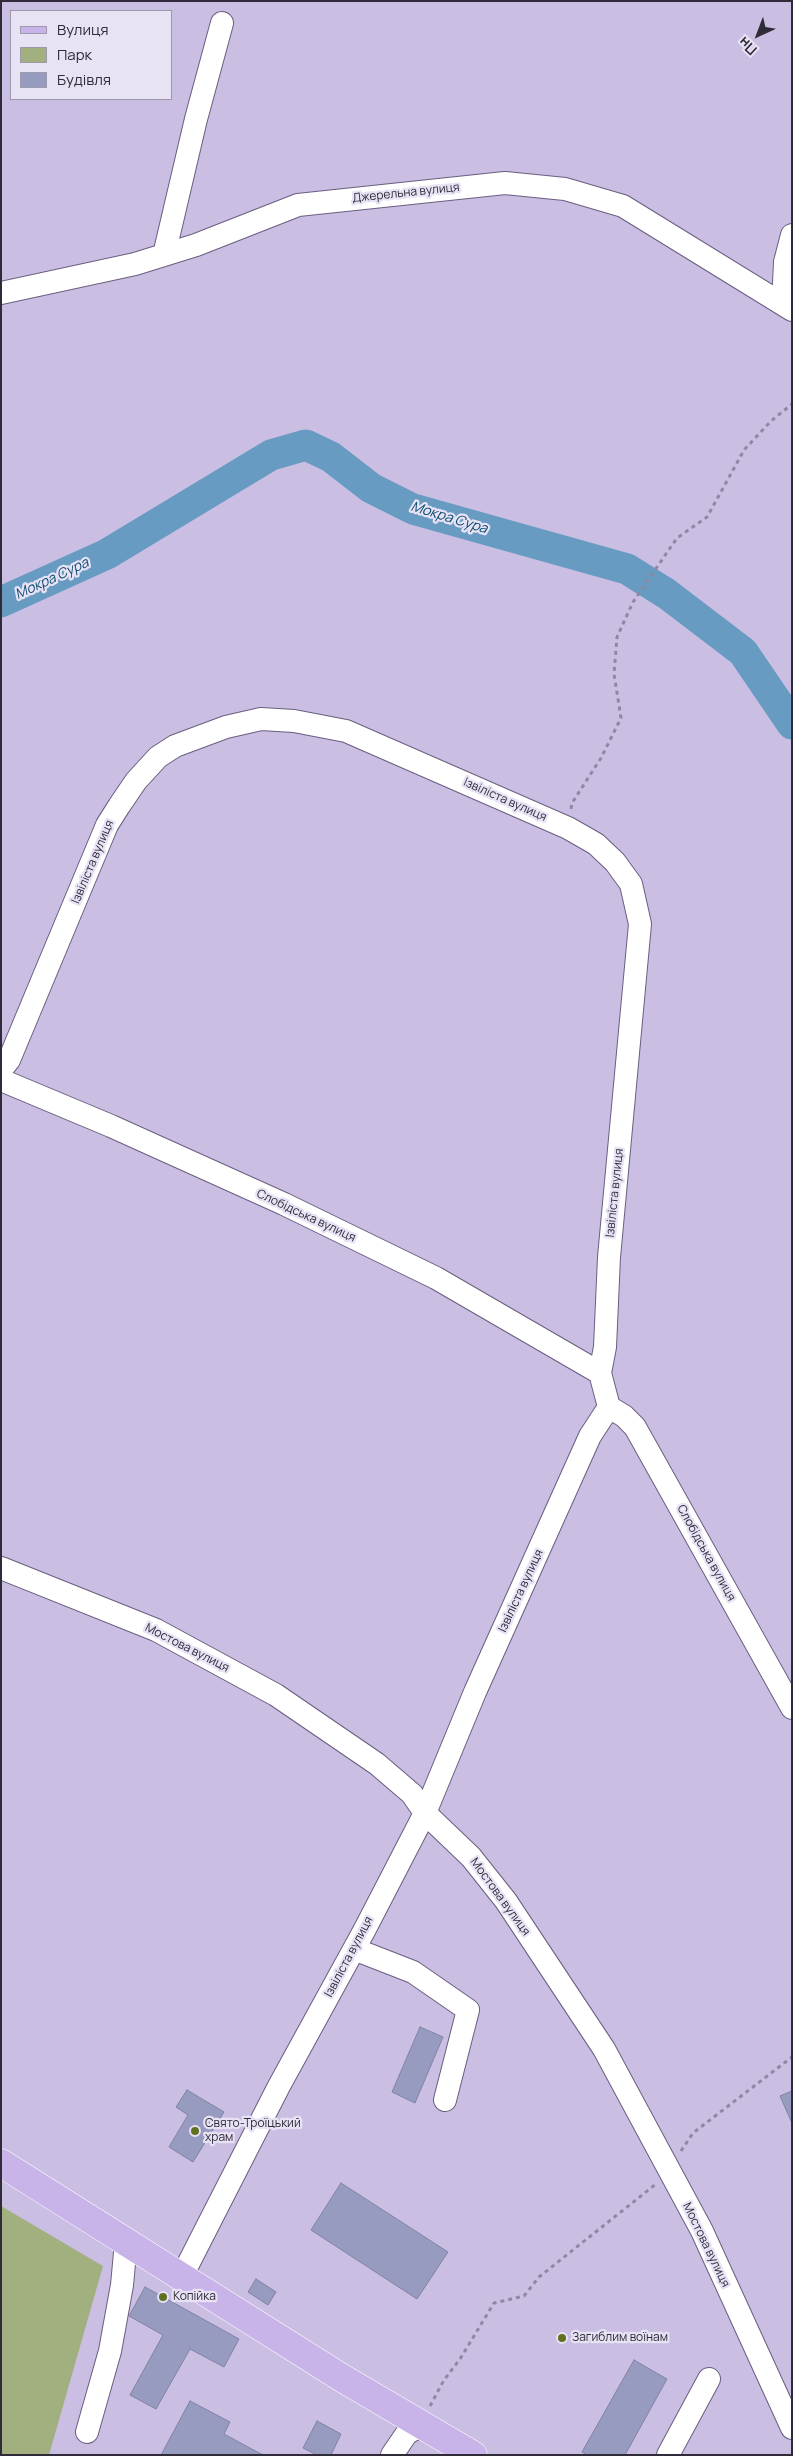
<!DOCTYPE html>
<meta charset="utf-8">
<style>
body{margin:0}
#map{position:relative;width:793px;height:2456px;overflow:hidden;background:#cbbee3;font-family:Manrope,sans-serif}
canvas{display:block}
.frame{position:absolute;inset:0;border:2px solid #302b39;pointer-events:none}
.legend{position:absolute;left:10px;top:10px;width:162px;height:90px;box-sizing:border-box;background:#e8e2f5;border:1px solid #9e99aa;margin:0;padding:6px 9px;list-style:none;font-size:15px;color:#302b39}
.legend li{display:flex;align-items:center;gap:10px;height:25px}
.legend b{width:25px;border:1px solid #9e99aa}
.north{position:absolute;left:733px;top:10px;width:50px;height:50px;-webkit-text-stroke:4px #e8e2f5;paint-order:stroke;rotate:223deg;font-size:14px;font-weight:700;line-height:20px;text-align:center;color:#302b39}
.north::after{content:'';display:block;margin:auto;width:18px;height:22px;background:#302b39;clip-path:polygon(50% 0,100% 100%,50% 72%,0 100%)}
</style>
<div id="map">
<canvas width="793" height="2456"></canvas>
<div class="frame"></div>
<ul class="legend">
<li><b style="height:6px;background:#c9b4e9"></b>Вулиця</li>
<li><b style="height:14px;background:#a2b080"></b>Парк</li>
<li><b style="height:14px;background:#979bbf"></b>Будівля</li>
</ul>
<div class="north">Пн</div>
</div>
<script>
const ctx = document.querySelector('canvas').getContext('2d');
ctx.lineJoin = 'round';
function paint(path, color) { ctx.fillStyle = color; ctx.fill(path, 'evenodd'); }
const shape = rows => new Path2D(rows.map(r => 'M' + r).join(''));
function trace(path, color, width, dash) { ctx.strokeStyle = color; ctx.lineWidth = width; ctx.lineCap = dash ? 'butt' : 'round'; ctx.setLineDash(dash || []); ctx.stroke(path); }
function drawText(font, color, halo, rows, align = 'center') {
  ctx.font = font + ' Manrope,sans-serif'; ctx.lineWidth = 4.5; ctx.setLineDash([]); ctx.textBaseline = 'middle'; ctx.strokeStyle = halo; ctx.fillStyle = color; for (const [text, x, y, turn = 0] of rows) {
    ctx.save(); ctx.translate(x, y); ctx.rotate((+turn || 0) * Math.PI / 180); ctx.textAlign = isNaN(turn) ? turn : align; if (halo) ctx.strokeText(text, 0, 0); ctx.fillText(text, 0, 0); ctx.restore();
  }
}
paint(shape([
 [1,2206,103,2266,49,2455,1,2455]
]), '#a2b080');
trace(shape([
 [1,602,107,554,271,455,306,445,331,457,371,488,413,509,627,569,667,594,743,652,792,724]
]), '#679bc2', 31);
const building = shape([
 [420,2027,443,2037,415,2103,392,2092,420,2027],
 [187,2090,224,2112,193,2162,169,2147,188,2115,176,2107,187,2090],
 [792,2091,792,2123,780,2096,792,2091],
 [341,2183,448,2252,417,2299,311,2230,341,2183],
 [256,2279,276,2292,268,2305,248,2292,256,2279],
 [145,2287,239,2339,224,2367,190,2349,156,2409,130,2395,163,2335,129,2316,145,2287],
 [634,2360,667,2379,625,2455,587,2455,582,2452,634,2360],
 [190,2401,230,2422,224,2434,263,2455,161,2455,190,2401],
 [317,2421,341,2434,331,2455,317,2455,303,2448,317,2421]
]);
paint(building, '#979bbf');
trace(building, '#7f82a5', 1);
const minor = shape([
 [164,255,196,119,222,23],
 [1,293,135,264,196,245,298,205,505,183,565,189,623,206,792,310],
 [783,304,785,262,792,235],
 [1,1070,9,1060,107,825,119,806,136,781,158,757,175,746,226,727,261,719,294,721,346,731,568,828,596,844,615,862,631,884,640,924,609,1257,605,1347,600,1373,609,1407,590,1436,475,1692,425,1813,365,1929,279,2086,181,2278],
 [1,1080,111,1126,284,1204,436,1278,600,1373],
 [609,1407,624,1416,635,1427,792,1708],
 [1,1568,156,1630,276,1695,377,1764,412,1794,425,1813,471,1857,506,1901,604,2049,702,2231,792,2428],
 [354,1949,413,1972,468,2010,445,2100],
 [87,2432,110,2351,122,2285,126,2242],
 [392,2455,407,2433,423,2425],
 [668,2455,709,2379]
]);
const major = shape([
 [1,2163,342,2378,473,2455]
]);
trace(minor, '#6a5e7f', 24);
trace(major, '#fff', 29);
trace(shape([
 [571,809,572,803,601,758,621,718,614,674,617,637,633,602,677,538,707,517,744,450,771,421,792,404],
 [681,2151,693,2133,792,2057],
 [430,2406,444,2380,460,2359,494,2303,524,2296,539,2277,656,2184]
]), '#9187a3', 3, [4, 4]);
trace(minor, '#fff', 22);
trace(major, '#c9b4e9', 28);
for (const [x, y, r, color] of [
 [195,2131,5,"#5f711f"],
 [163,2297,5,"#5f711f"],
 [562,2338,5,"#5f711f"]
]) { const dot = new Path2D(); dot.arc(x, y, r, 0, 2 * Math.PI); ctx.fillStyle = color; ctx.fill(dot); trace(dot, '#e8e2f5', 2); }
drawText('12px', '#302b39', '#e8e2f5', [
 ["Джерельна вулиця",406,193,-6],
 ["Ізвіліста вулиця",505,800,24],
 ["Ізвіліста вулиця",93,862,-67],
 ["Ізвіліста вулиця",615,1193,-84],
 ["Слобідська вулиця",306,1216,25],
 ["Слобідська вулиця",706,1553,61],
 ["Ізвіліста вулиця",521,1591,-65],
 ["Мостова вулиця",187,1648,27],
 ["Мостова вулиця",500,1897,54],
 ["Ізвіліста вулиця",349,1957,-62],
 ["Мостова вулиця",706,2245,64]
]);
drawText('12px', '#302b39', '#e8e2f5', [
 ["Свято-Троїцький",205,2124],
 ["храм",205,2138],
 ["Копійка",173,2297],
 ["Загиблим воїнам",572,2338]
], 'left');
drawText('italic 14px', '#0d4e74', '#e8e2f5', [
 ["Мокра Сура",449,518,17],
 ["Мокра Сура",52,579,-25]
]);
</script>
